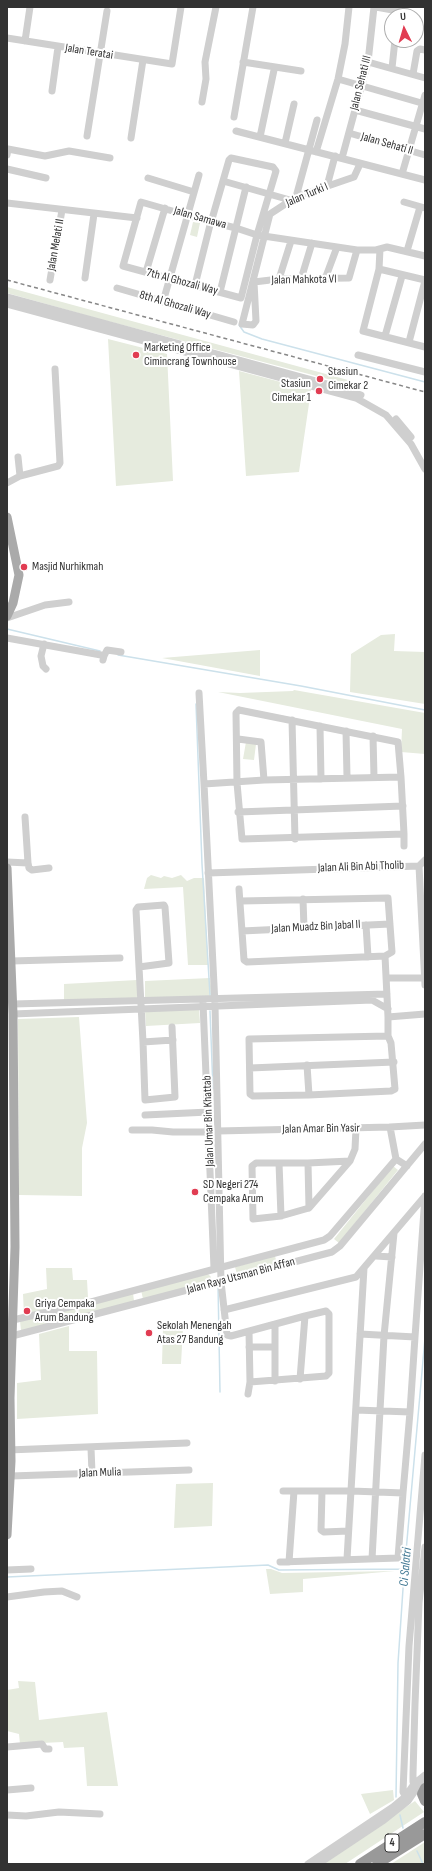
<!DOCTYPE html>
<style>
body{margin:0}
#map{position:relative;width:432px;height:1871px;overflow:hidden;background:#fff;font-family:"Sofia Sans Condensed",sans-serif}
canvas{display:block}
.frame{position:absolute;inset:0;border:8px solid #323232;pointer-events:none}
.north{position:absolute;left:384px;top:8px;width:40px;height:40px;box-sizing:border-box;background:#fff;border:1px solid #adadad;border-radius:50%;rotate:355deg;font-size:11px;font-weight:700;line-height:16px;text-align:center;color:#323232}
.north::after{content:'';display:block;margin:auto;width:14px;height:18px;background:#e13c52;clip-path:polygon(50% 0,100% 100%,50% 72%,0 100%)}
</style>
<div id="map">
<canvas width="432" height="1871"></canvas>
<div class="frame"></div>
<div class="north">U</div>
</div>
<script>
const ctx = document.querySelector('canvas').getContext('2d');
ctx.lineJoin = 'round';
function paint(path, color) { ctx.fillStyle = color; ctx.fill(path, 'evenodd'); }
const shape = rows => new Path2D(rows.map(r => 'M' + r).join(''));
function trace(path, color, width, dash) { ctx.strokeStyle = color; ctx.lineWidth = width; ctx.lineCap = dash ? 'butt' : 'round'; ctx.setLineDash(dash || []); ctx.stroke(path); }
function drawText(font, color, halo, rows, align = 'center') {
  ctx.font = font + ' "Sofia Sans Condensed",sans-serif'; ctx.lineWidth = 4; ctx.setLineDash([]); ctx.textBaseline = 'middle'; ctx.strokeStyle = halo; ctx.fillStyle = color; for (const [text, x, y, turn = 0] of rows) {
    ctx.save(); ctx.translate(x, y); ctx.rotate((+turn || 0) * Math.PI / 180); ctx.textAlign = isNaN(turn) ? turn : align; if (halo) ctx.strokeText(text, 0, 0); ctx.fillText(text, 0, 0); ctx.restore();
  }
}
paint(shape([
 [193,222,200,223,197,237,190,235],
 [7,287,348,380,343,383,96,318,7,293],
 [108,339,167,354,173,481,116,486],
 [239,371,311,390,299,472,246,476],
 [395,634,394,651,425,652,425,704,350,692,351,654,381,635],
 [260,650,260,676,162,658],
 [294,690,425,713,425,754,401,752,402,729,218,692,240,693,293,691],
 [246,742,256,744,254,760,243,759],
 [151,875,161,878,164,876,172,878,181,875,187,881,194,878,204,878,208,965,188,965,183,887,144,889,147,878],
 [210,978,212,996,145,999,145,981],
 [137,980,137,998,64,1001,64,984],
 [199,1008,200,1023,146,1026,145,1010],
 [79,1017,87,1123,82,1148,82,1196,19,1195,18,1019],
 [393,1166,398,1170,339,1243,334,1239],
 [275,1256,277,1264,237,1274,235,1267],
 [46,1268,72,1268,73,1280,87,1280,88,1298,24,1315,23,1294,47,1289],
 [207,1273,211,1277,209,1282,143,1299,141,1290],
 [133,1293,134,1301,21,1331,20,1321],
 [69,1326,69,1351,97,1351,98,1414,17,1419,17,1383,41,1380,39,1334],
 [163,1327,183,1328,181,1364,162,1364],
 [213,1483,212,1526,174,1528,176,1484],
 [266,1569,271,1569,282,1573,395,1571,303,1579,303,1592,270,1594],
 [18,1681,35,1682,39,1720,107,1712,118,1786,87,1786,84,1747,64,1748,63,1742,20,1744,19,1734,7,1731,7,1690,19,1688],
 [393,1790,394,1800,370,1814,361,1794],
 [415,1801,424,1812,345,1864,320,1864],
 [425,1842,425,1864,391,1864]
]), '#e6ebde');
trace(shape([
 [239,325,244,332,262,339,425,382],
 [7,629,100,651],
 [118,655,301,686,425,710],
 [196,704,202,864,210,995],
 [210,1011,213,1089],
 [218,1284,220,1392],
 [7,1577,268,1565,279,1570,404,1569],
 [396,1797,398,1663,404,1574,425,1338],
 [400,1815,403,1828],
 [417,1851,423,1864]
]), '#cce1eb', 1.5);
trace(shape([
 [376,7,398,11],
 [7,38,172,64,181,7],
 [25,41,30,7],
 [243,62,301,71],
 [368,62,425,78],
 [392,68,395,40],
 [413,74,417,51,420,49,425,50],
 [338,79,425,104],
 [52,91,58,47],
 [202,102,206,79,205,62,216,7],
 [355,110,425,129],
 [234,117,253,7],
 [236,131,425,180],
 [349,133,425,155],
 [87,136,107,11],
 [260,137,274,70],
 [131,138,143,60],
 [285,143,294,104],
 [316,152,338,79,345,44,349,7],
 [7,155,8,149,45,156,69,151,110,158],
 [342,158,368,62,374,7],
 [7,169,46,178],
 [402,174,425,95],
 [148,178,194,192],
 [223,181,290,200],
 [327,186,335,156],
 [296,197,317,120],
 [404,202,425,208],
 [7,203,137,218],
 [380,249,379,269,363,331,425,347],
 [407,251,420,207],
 [379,269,425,280],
 [146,272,165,208],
 [85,278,94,214],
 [279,279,291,241],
 [301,279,312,243],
 [325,279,337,247],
 [50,280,62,210],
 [254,282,256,321,253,325,242,324,270,214,296,197,354,177,360,164],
 [254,282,279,279,349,278,357,250],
 [195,285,210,225,212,219,229,160,231,158,273,167,276,171,257,235,241,298,123,266,141,202,211,222,236,228,257,235,357,250,376,250,387,247,425,256],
 [117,288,234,322],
 [220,292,246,187],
 [7,297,341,388,361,395],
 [163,302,199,175],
 [7,304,356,398,386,415,411,444,425,469],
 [385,336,402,276],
 [409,342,425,281],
 [358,355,425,372],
 [396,419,411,437],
 [18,457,20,476],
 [7,483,20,476,58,466,60,463,55,369],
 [7,618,45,605,69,602],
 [7,638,101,655,104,656,103,660],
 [44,644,41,656,43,666,46,669],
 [104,656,107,650,121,652],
 [199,693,204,784,264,780,401,777],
 [239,710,398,742,401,777,404,834,242,839,237,783,236,713,239,710],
 [292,720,295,839],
 [320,726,321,779],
 [346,731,347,777],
 [373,736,374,777],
 [238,739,261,742,264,780],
 [204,784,215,1005,221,1282,227,1335,231,1336,305,1316,326,1311,329,1314,329,1373,326,1376,250,1382],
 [238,812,403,806],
 [25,817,28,863],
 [404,834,404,846],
 [7,862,28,863,29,868,32,870,49,868],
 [419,866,425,860],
 [208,873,419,866,425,985],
 [239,889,244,960,247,962,385,956,392,952,388,898,241,901],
 [303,899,304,928],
 [366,925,368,957],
 [242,931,390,924],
 [385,956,388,1017,388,1036,391,1043,395,1089,391,1091,309,1095,253,1096,250,1094,249,1039,388,1036],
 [11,961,120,958],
 [139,967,169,963,165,907,164,905,138,907,136,910,139,967,143,1042,145,1100,175,1097,172,1027],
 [386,978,424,978],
 [203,1003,214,1268],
 [13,1004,387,994],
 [13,1014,372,1000,388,1009],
 [388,1017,425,1014],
 [143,1042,173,1040],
 [307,1065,309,1095],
 [250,1068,394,1062],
 [145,1115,209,1112],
 [390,1127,396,1159,407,1166],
 [132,1130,152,1130,173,1132,209,1132],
 [218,1131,390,1127,425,1125],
 [279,1163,281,1216,309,1208,308,1163,350,1161,355,1149,356,1128],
 [309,1208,350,1161],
 [281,1216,253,1219,252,1166,256,1163,308,1163],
 [376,1256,392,1257],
 [224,1310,356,1277,425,1196],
 [13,1320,91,1302,324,1240,330,1236,396,1159],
 [360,1334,415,1337,410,1412],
 [12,1336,332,1252,340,1246,425,1144],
 [415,1337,425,1196],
 [249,1347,275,1347],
 [300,1379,305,1316],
 [275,1381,275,1324],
 [248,1394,250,1382,249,1331],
 [91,1448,92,1473],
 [8,1450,187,1443],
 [11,1476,189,1470],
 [283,1491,352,1491,403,1493,410,1412,356,1410],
 [322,1491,321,1530,324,1532,348,1531],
 [347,1559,364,1268],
 [372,1559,384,1336,394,1233],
 [280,1562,398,1558,403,1493],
 [289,1562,294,1491],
 [7,1570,31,1569],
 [7,1597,44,1592,62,1591,77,1597],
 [7,1747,42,1744,45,1749,49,1749],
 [417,1788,413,1782,413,1774,415,1704,419,1603,425,1547],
 [7,1790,31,1788],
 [408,1801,403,1792,409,1646,425,1455],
 [7,1815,26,1816,59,1812,100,1814],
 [308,1864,393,1807,405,1797,414,1784,425,1775],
 [318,1864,384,1820,408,1801,417,1788,425,1781]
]), '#cfcfcf', 7);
trace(shape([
 [7,517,19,575,13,603,7,616],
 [7,868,13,1014,15,1247,10,1398,11,1461,7,1535]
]), '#aaa', 9);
trace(shape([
 [425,1788,422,1794,425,1801],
 [360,1864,425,1822],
 [377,1864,425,1834]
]), '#999', 10);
trace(shape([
 [7,280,425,392]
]), '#878787', 1.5, [4, 3]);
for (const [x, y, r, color] of [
 [136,355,4,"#e13c52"],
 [320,379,4,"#e13c52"],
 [319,391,4,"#e13c52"],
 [24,567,4,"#e13c52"],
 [195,1192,4,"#e13c52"],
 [27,1311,4,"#e13c52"],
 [149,1333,4,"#e13c52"]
]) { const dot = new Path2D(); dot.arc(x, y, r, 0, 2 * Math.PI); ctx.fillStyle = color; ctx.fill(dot); trace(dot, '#fff', 1.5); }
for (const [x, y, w] of [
 [392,1843,14]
]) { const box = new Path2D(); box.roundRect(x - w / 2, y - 9, w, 18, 3); ctx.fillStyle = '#fff'; ctx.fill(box); trace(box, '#323232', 1); }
drawText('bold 11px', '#323232', null, [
 ["4",392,1843]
]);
drawText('12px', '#323232', '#fff', [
 ["Jalan Teratai",89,52,9],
 ["Jalan Sehati III",361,83,-76],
 ["Jalan Sehati II",387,144,16],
 ["Jalan Turki I",307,195,-23],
 ["Jalan Samawa",200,218,16],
 ["Jalan Melati II",56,245,-80],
 ["Jalan Mahkota VI",304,280,-1],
 ["7th Al Ghozali Way",182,282,15],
 ["8th Al Ghozali Way",175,305,16],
 ["Jalan Ali Bin Abi Tholib",361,867,-2],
 ["Jalan Muadz Bin Jabal II",316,927,-3],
 ["Jalan Umar Bin Khattab",209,1121,-92],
 ["Jalan Amar Bin Yasir",321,1129,-1],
 ["Jalan Raya Utsman Bin Affan",241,1276,-15],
 ["Jalan Mulia",100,1473,-2]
]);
drawText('12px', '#323232', '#fff', [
 ["Marketing Office",144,348],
 ["Cimincrang Townhouse",144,362],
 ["Stasiun",328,372],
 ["Cimekar 2",328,386],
 ["Stasiun",311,384,"right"],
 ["Cimekar 1",311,398,"right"],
 ["Masjid Nurhikmah",32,567],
 ["SD Negeri 274",203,1185],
 ["Cempaka Arum",203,1199],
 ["Griya Cempaka",35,1304],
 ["Arum Bandung",35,1318],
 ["Sekolah Menengah",157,1326],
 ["Atas 27 Bandung",157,1340]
], 'left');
drawText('italic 13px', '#417994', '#fff', [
 ["Ci Salatri",406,1567,-85]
]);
</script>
